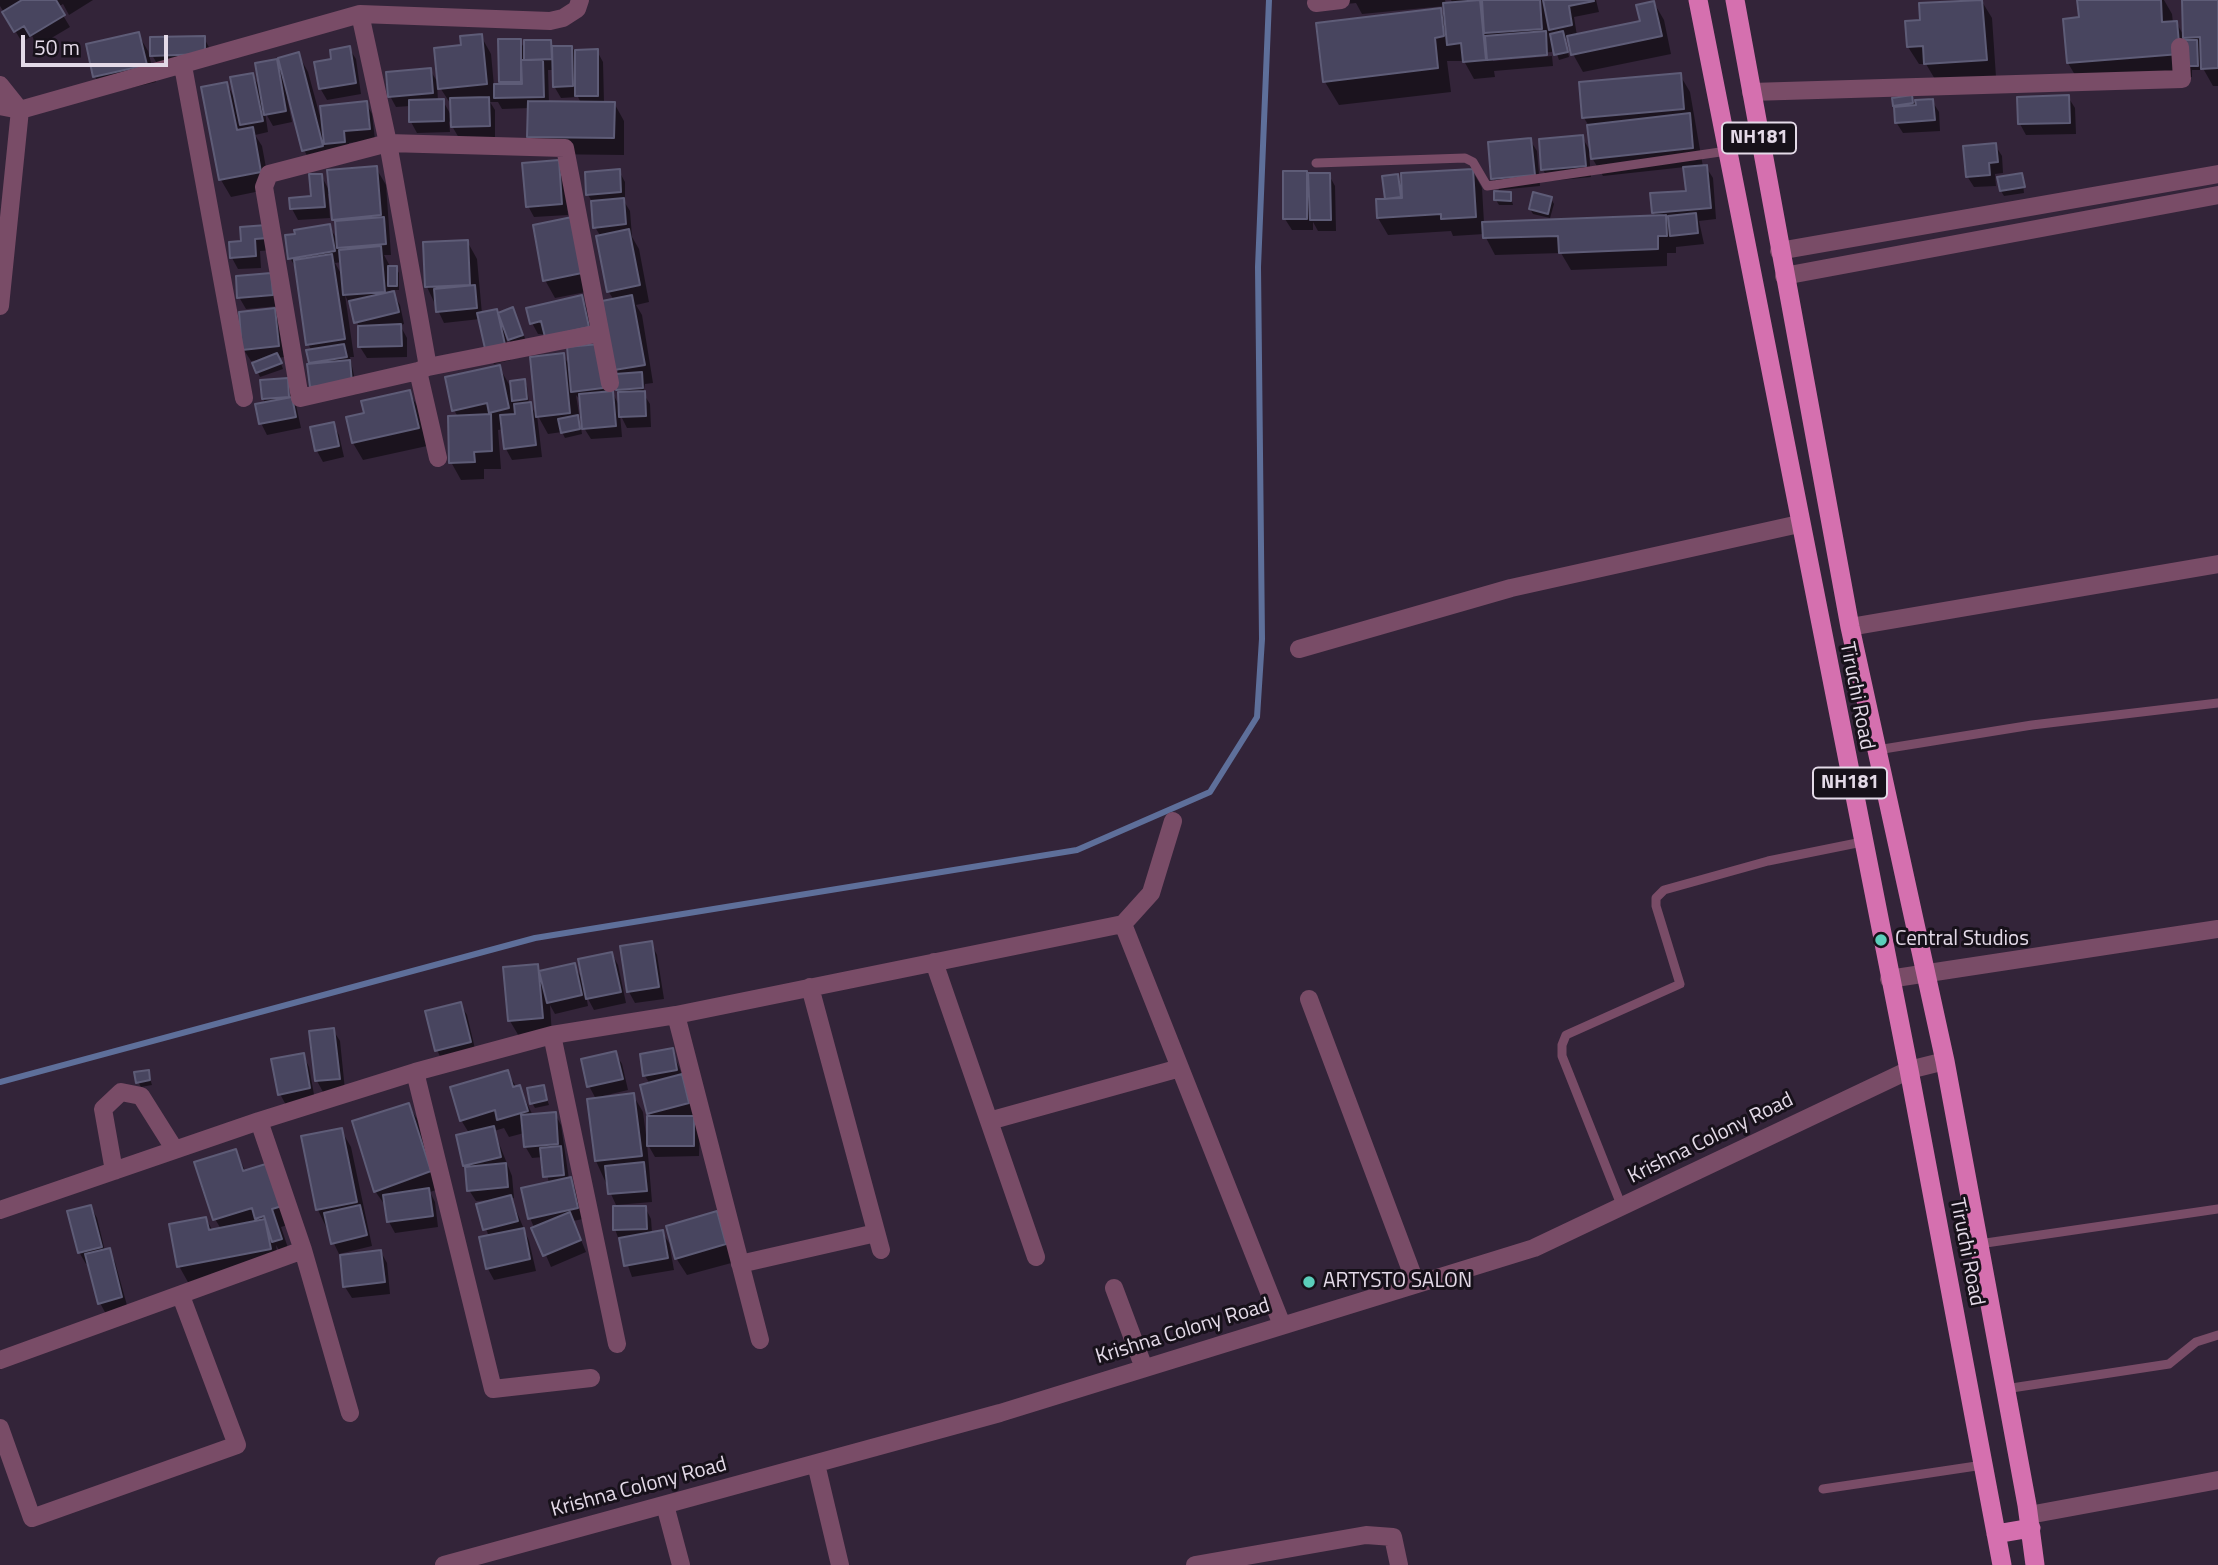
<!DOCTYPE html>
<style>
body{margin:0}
#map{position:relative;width:2218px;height:1565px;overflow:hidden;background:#332439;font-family:"Titillium Web",sans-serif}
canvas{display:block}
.scale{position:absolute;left:21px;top:35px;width:147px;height:32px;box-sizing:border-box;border:4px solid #e4dae8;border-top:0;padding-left:9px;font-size:21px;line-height:24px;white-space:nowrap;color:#e4dae8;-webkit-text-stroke:5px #17111a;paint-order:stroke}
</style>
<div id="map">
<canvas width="2218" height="1565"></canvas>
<div class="scale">50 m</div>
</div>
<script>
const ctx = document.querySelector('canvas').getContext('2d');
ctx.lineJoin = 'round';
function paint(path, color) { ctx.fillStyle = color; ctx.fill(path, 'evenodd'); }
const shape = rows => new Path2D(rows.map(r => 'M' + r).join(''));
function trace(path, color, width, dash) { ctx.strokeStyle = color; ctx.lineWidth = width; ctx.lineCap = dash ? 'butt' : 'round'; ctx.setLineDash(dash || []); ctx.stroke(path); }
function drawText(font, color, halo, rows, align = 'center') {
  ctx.font = font + ' "Titillium Web",sans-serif'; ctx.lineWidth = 6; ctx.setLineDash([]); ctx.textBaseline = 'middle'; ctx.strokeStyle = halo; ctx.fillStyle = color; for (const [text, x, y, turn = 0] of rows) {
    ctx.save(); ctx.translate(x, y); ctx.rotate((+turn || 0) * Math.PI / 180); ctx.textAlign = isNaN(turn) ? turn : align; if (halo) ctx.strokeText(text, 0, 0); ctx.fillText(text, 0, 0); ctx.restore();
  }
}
paint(shape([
 [0,0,93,0,69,15,63,4,58,7,70,27,38,46,32,36,22,42,0,6],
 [1324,0,1445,0,1446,4,1453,4,1451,0,1480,0,1485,12,1484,0,1542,0,1546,7,1545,0,1596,0,1599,12,1574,17,1577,36,1642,23,1654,3,1664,20,1671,54,1583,72,1573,54,1570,38,1565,39,1569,57,1559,60,1553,43,1552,52,1493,57,1493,61,1552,56,1553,66,1494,71,1495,77,1474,79,1464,61,1447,61,1451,92,1339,105,1325,82,1440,10,1447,21,1445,6,1362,14,1356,3,1327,6],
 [1981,0,1992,18,1996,77,1936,81,1926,64,1919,64,1908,47,1922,22],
 [2079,0,2164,0,2172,14,2173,23,2176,22,2185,38,2184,0,2218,0,2218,86,2213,86,2200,63,2200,70,2192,70,2192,77,2082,87,2068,63,2081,19],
 [138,34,148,51,156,82,105,94,95,77,88,46],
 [481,36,491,54,494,86,503,86,501,82,520,41,526,51,550,42,554,48,597,51,603,62,604,103,614,103,624,121,624,155,539,154,529,136,530,108,502,109,498,102,490,102,495,110,495,137,459,138,449,121,450,132,417,133,411,122,410,106,396,107,390,96,430,70,440,86,463,47],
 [548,70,554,70,554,86,561,98,578,97,581,103,549,103],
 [437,83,452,106,452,117,443,101,438,101],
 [204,38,210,49,211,65,159,67,152,55],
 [349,48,356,59,361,94,327,100,320,88,333,61],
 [298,54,308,72,321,120,366,103,372,114,375,140,349,143,351,153,314,168,304,150,290,98,287,98,292,122,273,126,265,112,268,132,255,135,262,146,270,189,231,197,221,180,227,84,236,101,252,74,261,90,276,61,282,71],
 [1680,75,1690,92,1703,167,1706,167,1713,178,1716,219,1699,221,1704,244,1676,247,1676,253,1667,253,1667,266,1571,270,1561,253,1495,255,1484,234,1453,236,1451,231,1388,235,1378,218,1397,176,1403,186,1472,170,1482,188,1484,223,1656,217,1653,212,1687,192,1685,167,1603,176,1589,153,1591,177,1550,181,1543,170,1582,137,1592,154,1589,126,1584,118],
 [1911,97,1918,108,1932,101,1939,112,1940,131,1903,133,1896,122,1895,105],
 [2068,97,2075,108,2076,134,2026,135,2020,124],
 [1530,140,1537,151,1540,186,1499,190,1493,178],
 [1995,145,2002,156,2003,173,1995,174,1996,186,1974,187,1967,176],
 [558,162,564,174,568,215,534,217,528,206],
 [376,168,386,185,391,255,384,255,391,268,396,268,399,273,399,290,391,290,400,305,404,324,400,325,407,338,407,357,367,358,360,347,360,328,345,295,354,357,350,357,358,394,318,398,311,387,308,352,312,351,308,344,297,270,290,258,329,226,339,243,337,225,331,194,328,194,330,218,298,220,292,209,313,198,321,175,331,194],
 [342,262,343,277,335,263],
 [619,171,625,182,625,203,630,211,632,237,639,249,649,302,636,305,642,315,653,383,645,384,643,393,650,404,651,427,627,428,620,414,622,437,591,439,584,428,582,402,576,395,582,434,565,438,562,432,548,434,538,416,563,355,571,368,605,357,608,393,612,392,620,407,614,300,608,291,601,237,595,227,593,203,588,195],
 [1306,173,1310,181,1329,175,1335,186,1336,231,1318,231,1313,222,1313,230,1292,230,1285,219],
 [2022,175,2024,193,2004,196,2001,191],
 [1510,193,1513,205,1499,205,1496,200],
 [1551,199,1554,204,1550,218,1533,214,1530,209],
 [571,219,591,291,555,298,545,280],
 [266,227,273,250,260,251,261,268,238,269,232,258,231,244,243,243],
 [467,241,477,259,482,314,499,314,512,309,518,320,528,346,516,351,505,334,511,360,494,364,488,353,480,319,444,323,427,287],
 [270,275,279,306,246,309,239,297],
 [581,297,587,308,594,338,538,334,532,323],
 [274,310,281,321,284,357,279,358,283,369,260,377,254,364,261,360,251,361,244,350],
 [499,367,513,391,524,381,527,386,529,404,537,415,542,457,512,460,506,449,504,429,498,430,501,469,484,469,484,479,461,480,451,462,458,417,454,410],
 [287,380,293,391,301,428,267,435,261,423,266,404,263,399],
 [409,392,419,409,427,446,363,460,353,443,366,414],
 [333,424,339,435,344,457,323,462,317,451],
 [651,943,657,955,664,999,635,1003,629,992],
 [612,954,618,965,626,1003,594,1010,586,995,588,1006,555,1014,550,1005,552,1035,520,1038,510,1021,537,966,541,972,574,965,583,981],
 [460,1004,467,1015,476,1053,443,1062,437,1050],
 [333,1030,340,1041,345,1090,323,1092,317,1081,311,1033],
 [672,1050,687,1087,694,1115,692,1115,700,1129,699,1156,655,1157,647,1143,652,1202,616,1205,596,1161,596,1099,589,1086,615,1053,622,1064,628,1090,603,1096,604,1098,633,1095,643,1112,646,1135,649,1135,651,1118,642,1086,650,1084,645,1076],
 [303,1055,309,1067,315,1100,286,1105,280,1094],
 [148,1072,152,1085,141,1087,138,1082],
 [507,1072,517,1088,520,1088,533,1116,555,1114,561,1125,569,1179,576,1190,583,1219,573,1221,586,1252,551,1267,530,1218,549,1183,543,1157,532,1158,525,1146,524,1133,509,1137,504,1128,494,1131,512,1176,514,1198,511,1198,529,1241,536,1271,494,1280,488,1269,481,1239,489,1237,478,1206,491,1200,476,1201,469,1190,464,1165,469,1133,461,1120],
 [543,1087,549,1105,535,1108,532,1103],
 [408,1105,419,1122,439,1189,430,1192,435,1202,438,1227,395,1233,389,1222,387,1208,375,1191],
 [341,1130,351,1147,372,1246,339,1254,318,1210,303,1138],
 [235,1151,246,1172,268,1165,291,1224,281,1227,291,1257,284,1259,276,1245,279,1266,189,1284,179,1266,206,1219,213,1231,221,1229,215,1219],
 [91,1207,97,1218,105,1251,109,1250,115,1262,128,1309,106,1314,100,1303,89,1263,86,1264,79,1252],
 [645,1207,651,1219,652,1233,662,1232,669,1243,674,1270,632,1277,615,1229],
 [716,1213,726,1231,735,1262,687,1275,676,1258],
 [381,1252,387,1263,390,1294,352,1298,345,1287]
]), '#0007');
trace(shape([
 [0,1082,535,938,1077,850,1210,792,1257,717,1262,639,1258,267,1269,0]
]), '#5e6f9a', 6);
const building = shape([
 [22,0,56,0,65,15,30,36,24,26,14,32,2,12,22,0],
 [1480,0,1486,60,1463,62,1461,43,1447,45,1443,3,1480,0],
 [1482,0,1540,0,1542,29,1484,33,1482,0],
 [1543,0,1593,0,1594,1,1569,6,1572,25,1549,30,1543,0],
 [1982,0,1987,60,1924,64,1923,46,1907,47,1905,21,1920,20,1919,3,1982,0],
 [2077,0,2161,0,2162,22,2177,21,2180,54,2067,63,2063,19,2079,17,2077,0],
 [2182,0,2218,0,2218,68,2201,69,2200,37,2183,38,2182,0],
 [1654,1,1662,36,1571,55,1567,36,1640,21,1636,5,1654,1],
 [1441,8,1444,36,1435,38,1438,68,1323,82,1316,23,1441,8],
 [1546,31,1547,55,1487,60,1485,36,1546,31],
 [1563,31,1568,52,1554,55,1550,34,1563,31],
 [139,32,147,65,93,77,86,44,139,32],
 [482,34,487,84,438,89,434,48,461,45,460,36,482,34],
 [205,36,205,54,150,56,150,37,205,36],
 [498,39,521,39,521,82,499,82,498,39],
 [524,40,551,40,552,59,524,60,524,40],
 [2183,40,2197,40,2198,66,2183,66,2183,40],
 [350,46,356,83,319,89,314,62,331,59,330,50,350,46],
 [552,46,572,46,573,86,553,87,552,46],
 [598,49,598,96,575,96,575,50,598,49],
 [299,52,323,146,302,151,278,58,299,52],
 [277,59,286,111,264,115,255,63,277,59],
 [521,60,543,60,544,97,494,98,494,84,522,84,521,60],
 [431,68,433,93,388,97,386,72,431,68],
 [253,73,263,121,240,125,230,77,253,73],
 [1681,73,1684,109,1582,118,1579,82,1681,73],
 [227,82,237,130,253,127,261,172,219,180,201,87,227,82],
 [1912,95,1913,103,1893,106,1892,98,1912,95],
 [2069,95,2070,123,2018,124,2017,97,2069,95],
 [489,97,490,126,451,127,450,98,489,97],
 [444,99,444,121,409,122,409,100,444,99],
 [1933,99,1935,120,1895,123,1894,107,1916,105,1915,100,1933,99],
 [367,101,370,129,344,131,345,142,324,144,320,106,367,101],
 [528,101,615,102,614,138,527,137,528,101],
 [1690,113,1693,148,1591,159,1587,125,1690,113],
 [1583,135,1586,166,1541,170,1539,139,1583,135],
 [1531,138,1535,175,1491,179,1488,142,1531,138],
 [1996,143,1998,162,1989,163,1990,175,1966,177,1963,146,1996,143],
 [559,160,562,204,526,207,522,163,559,160],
 [1707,165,1711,208,1652,213,1650,193,1686,191,1683,167,1707,165],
 [377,166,381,215,332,220,327,170,377,166],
 [620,169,621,192,586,195,585,172,620,169],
 [1473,169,1476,217,1441,219,1441,214,1377,218,1376,199,1402,198,1401,173,1473,169],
 [1283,171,1307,171,1307,219,1283,219,1283,171],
 [1308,173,1330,173,1331,220,1310,220,1308,173],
 [2022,173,2025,187,2000,191,1997,177,2022,173],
 [309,174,322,174,325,207,290,209,289,198,311,196,309,174],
 [1398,174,1401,197,1385,199,1382,176,1398,174],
 [1494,191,1511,192,1511,201,1494,200,1494,191],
 [1533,192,1552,197,1548,214,1529,209,1533,192],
 [624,198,626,224,593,228,591,201,624,198],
 [1696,213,1698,233,1670,236,1668,216,1696,213],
 [1666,215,1667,236,1658,236,1658,249,1559,253,1558,236,1483,238,1482,222,1666,215],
 [384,217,386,244,337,248,335,221,384,217],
 [572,217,582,273,543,281,533,225,572,217],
 [330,224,335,251,288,259,285,235,295,234,294,230,330,224],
 [267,225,268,238,255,239,256,256,230,258,229,242,241,241,240,227,267,225],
 [629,229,640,285,607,292,596,236,629,229],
 [468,240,470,285,425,287,423,242,468,240],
 [381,246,385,292,343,295,339,250,381,246],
 [332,254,345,339,306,345,294,260,332,254],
 [388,266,397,266,397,286,388,286,388,266],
 [271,273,273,295,237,298,236,276,271,273],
 [475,285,477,308,436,312,434,289,475,285],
 [394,291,399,312,354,323,349,301,394,291],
 [582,295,589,327,545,337,541,321,530,324,526,308,582,295],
 [632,295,645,365,614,370,602,301,632,295],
 [513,307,523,335,508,340,498,313,513,307],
 [275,308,279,346,242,350,239,312,275,308],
 [497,309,506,349,486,353,477,313,497,309],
 [401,324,402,346,358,347,358,326,401,324],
 [344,344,347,357,309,363,306,350,344,344],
 [599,344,603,388,571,392,567,347,599,344],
 [277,353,282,363,256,373,252,363,277,353],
 [564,353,570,413,536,417,530,357,564,353],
 [350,360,352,383,310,387,307,364,350,360],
 [500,365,509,408,489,413,487,403,452,411,445,377,500,365],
 [642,372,643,388,616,390,615,374,642,372],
 [288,378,289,397,262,399,260,380,288,378],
 [525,379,527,399,512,401,510,381,525,379],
 [410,390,419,428,352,443,346,417,364,413,361,401,410,390],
 [613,391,616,426,582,429,579,394,613,391],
 [645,391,646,416,619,417,618,392,645,391],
 [292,397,296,417,259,424,255,404,292,397],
 [531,402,536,445,504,449,500,415,515,414,514,404,531,402],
 [491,414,492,451,474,452,475,462,449,463,448,416,491,414],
 [578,415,580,429,561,433,558,419,578,415],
 [334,422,339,446,315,451,310,427,334,422],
 [652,941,659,987,627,992,620,946,652,941],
 [612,952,621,992,586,999,578,959,612,952],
 [575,963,582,995,547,1003,539,971,575,963],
 [538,964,543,1018,508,1021,503,967,538,964],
 [461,1002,471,1042,435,1051,425,1011,461,1002],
 [334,1028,340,1079,315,1081,309,1031,334,1028],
 [673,1048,677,1070,643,1076,640,1054,673,1048],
 [616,1051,623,1079,587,1087,581,1059,616,1051],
 [304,1053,310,1088,278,1095,271,1059,304,1053],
 [149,1070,150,1080,136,1083,134,1072,149,1070],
 [508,1070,513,1087,520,1085,528,1111,497,1120,495,1110,460,1121,450,1087,508,1070],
 [682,1074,689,1103,647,1114,640,1085,682,1074],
 [544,1085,547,1100,530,1104,527,1088,544,1085],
 [634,1093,642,1156,595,1161,587,1099,634,1093],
 [409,1103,431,1171,374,1192,352,1121,409,1103],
 [556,1112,558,1144,524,1147,521,1115,556,1112],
 [647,1116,694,1116,694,1146,647,1146,647,1116],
 [494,1126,501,1157,463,1166,456,1135,494,1126],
 [342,1128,357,1202,316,1210,301,1136,342,1128],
 [561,1146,564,1175,543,1177,540,1148,561,1146],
 [236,1149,243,1171,269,1163,282,1206,272,1209,282,1239,272,1242,264,1216,255,1219,252,1208,213,1220,194,1162,236,1149],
 [644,1162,647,1191,608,1194,605,1166,644,1162],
 [506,1163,508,1187,467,1191,465,1167,506,1163],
 [571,1177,578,1208,528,1219,521,1188,571,1177],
 [429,1188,433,1216,387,1222,383,1195,429,1188],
 [511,1195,518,1221,483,1230,476,1204,511,1195],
 [91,1205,102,1247,78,1253,67,1211,91,1205],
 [360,1205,367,1235,331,1244,324,1213,360,1205],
 [613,1206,646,1206,647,1229,613,1230,613,1206],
 [717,1211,726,1244,675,1259,666,1226,717,1211],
 [570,1212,581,1240,543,1256,531,1228,570,1212],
 [206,1217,209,1230,265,1219,271,1249,177,1267,169,1224,206,1217],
 [524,1228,530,1259,486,1269,479,1237,524,1228],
 [663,1230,668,1258,624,1266,619,1238,663,1230],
 [110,1248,122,1297,98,1304,85,1254,110,1248],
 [381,1250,385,1282,343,1287,340,1255,381,1250]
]);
paint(building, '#48455f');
trace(building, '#5e5c77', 2);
trace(shape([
 [1316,163,1465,158,1473,162,1487,186,1727,151],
 [1877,750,2032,725,2218,703],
 [1622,1207,1562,1056,1562,1045,1566,1035,1680,984,1656,906,1656,898,1664,890,1768,861,1862,842],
 [1979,1244,2218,1209],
 [2005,1389,2169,1364,2196,1342,2218,1335],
 [1823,1489,1983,1465]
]), '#794c67', 9);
trace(shape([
 [1316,3,1341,0],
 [360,14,388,143,428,367,418,371,438,458],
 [183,66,244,398],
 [0,85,20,110,0,306],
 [1751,92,2182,79,2180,47],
 [0,106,20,110,360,14,550,21,563,18,577,9,580,0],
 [1779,251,2218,174],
 [1784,276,2218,195],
 [428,367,600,333],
 [418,371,300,398,264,187,269,174,388,143,565,148,610,383],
 [1850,627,2218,564],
 [1299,649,1511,588,1799,524],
 [1123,924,1151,893,1173,821],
 [934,962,1036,1257],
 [1889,979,2218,929],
 [810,987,881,1250],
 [1309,999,1416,1284],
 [676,1015,760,1340],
 [552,1035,617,1344],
 [415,1072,493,1389,591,1378],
 [989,1121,1180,1068],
 [114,1171,103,1109,121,1092,141,1096,175,1150],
 [0,1210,259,1121],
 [303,1250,350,1413],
 [740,1264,876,1233],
 [1114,1288,1144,1368],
 [0,1360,303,1250,259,1121,415,1072,552,1035,676,1015,1123,924,1282,1325],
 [0,1428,32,1518,237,1445,181,1296],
 [816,1464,840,1565],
 [665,1505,681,1565],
 [2029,1515,2218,1480],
 [444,1565,1000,1413,1534,1248,1909,1070,1945,1061],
 [1195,1565,1366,1535,1393,1537,1399,1565]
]), '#794c67', 18);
trace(shape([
 [1698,0,1909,1070,2002,1565],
 [1735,0,1850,627,1945,1061,2027,1505,2035,1565],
 [1996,1534,2031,1528]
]), '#d570af', 19);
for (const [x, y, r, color] of [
 [1881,940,7,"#5bcebb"],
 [1309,1282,7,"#5bcebb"]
]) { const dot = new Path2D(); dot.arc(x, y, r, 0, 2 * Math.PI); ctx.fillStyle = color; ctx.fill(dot); trace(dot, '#17111a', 2.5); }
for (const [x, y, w] of [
 [1759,138,74],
 [1850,783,74]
]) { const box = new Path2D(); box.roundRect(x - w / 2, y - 15.5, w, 31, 5); ctx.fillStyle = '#17111a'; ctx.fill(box); trace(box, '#e4dae8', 2); }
drawText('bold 19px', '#e4dae8', null, [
 ["NH181",1759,138],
 ["NH181",1850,783]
]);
drawText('21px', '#e4dae8', '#17111a', [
 ["Tiruchi Road",1856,696,79],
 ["Krishna Colony Road",1711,1139,-26],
 ["Tiruchi Road",1966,1252,79],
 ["Krishna Colony Road",1183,1332,-17],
 ["Krishna Colony Road",639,1488,-15]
]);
drawText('21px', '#e4dae8', '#17111a', [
 ["Central Studios",1895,940],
 ["ARTYSTO SALON",1323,1282]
], 'left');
</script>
